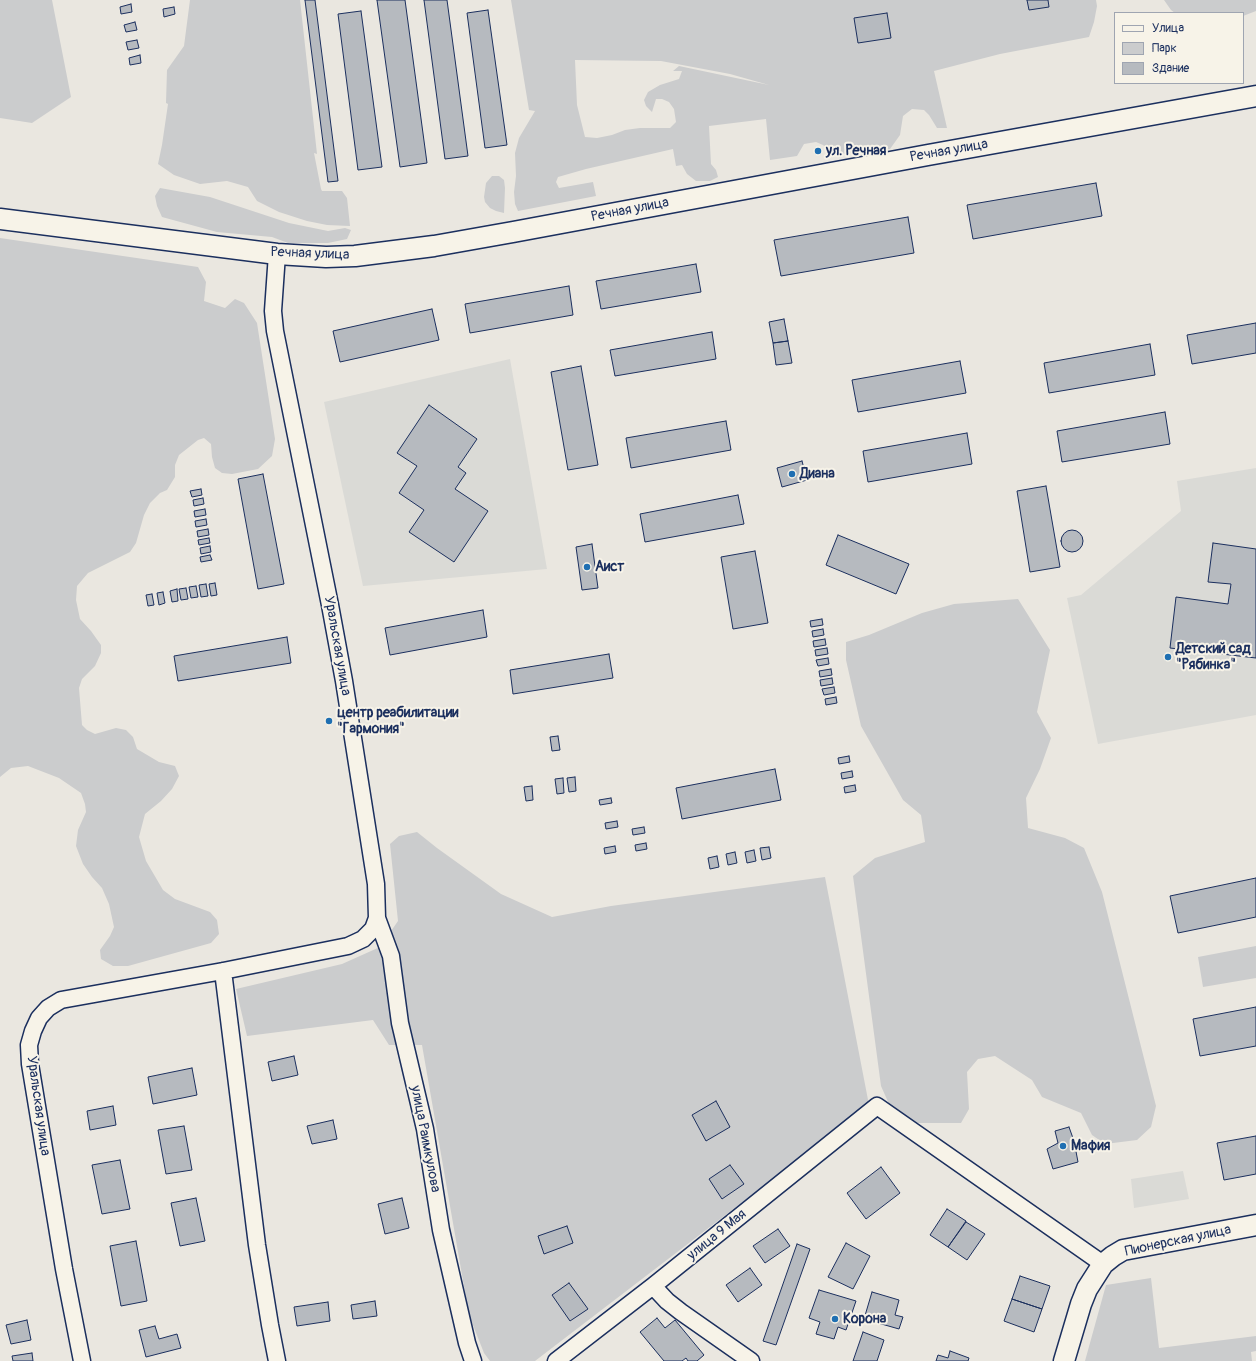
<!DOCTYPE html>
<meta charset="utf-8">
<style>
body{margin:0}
#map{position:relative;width:1256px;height:1361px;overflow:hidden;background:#eae7e0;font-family:Pangolin,sans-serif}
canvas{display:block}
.legend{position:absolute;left:1114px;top:12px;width:130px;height:72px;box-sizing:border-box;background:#f7f3e8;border:1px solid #9fa5b1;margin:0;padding:5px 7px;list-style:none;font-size:12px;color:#1b2f5e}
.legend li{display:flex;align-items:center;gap:8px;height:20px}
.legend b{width:20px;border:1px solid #9fa5b1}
</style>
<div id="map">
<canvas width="1256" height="1361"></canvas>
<ul class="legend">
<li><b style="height:5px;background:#f7f3e8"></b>Улица</li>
<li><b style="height:11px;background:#cbcccd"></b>Парк</li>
<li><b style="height:11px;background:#b6babf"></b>Здание</li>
</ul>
</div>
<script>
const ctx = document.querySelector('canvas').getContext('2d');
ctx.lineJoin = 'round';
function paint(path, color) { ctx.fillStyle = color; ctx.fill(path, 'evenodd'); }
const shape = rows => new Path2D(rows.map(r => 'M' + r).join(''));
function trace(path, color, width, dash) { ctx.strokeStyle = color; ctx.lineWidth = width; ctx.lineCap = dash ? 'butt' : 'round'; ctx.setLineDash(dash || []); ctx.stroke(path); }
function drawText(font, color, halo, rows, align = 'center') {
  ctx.font = font + ' Pangolin,sans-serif'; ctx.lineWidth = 4; ctx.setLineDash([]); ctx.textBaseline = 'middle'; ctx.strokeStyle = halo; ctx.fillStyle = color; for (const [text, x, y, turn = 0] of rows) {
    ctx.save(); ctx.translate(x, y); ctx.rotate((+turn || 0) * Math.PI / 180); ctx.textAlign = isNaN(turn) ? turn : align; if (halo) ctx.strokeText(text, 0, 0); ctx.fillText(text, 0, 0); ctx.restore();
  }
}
paint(shape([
 [510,359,547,569,363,586,324,402],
 [1256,468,1256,715,1098,744,1067,598,1081,595,1181,511,1177,481],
 [1183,1171,1189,1199,1134,1208,1131,1179]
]), '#dadad6');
paint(shape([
 [0,0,52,0,71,97,32,123,0,118],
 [190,0,300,0,317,154,314,153,321,189,322,191,342,191,347,198,350,226,327,225,307,221,279,212,257,201,248,187,227,181,200,184,174,175,158,164,162,145,168,104,166,103,167,70,184,46],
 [511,0,1096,0,1097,6,1094,22,1089,37,1000,54,934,71,947,128,937,128,929,115,924,110,912,109,903,116,900,135,890,149,843,154,832,152,823,145,816,142,804,144,797,156,770,160,766,119,709,126,711,164,716,170,718,177,710,181,696,181,687,174,682,165,676,166,673,149,586,169,558,177,556,182,559,188,593,182,596,196,518,211,515,204,514,192,516,176,515,153,519,138,535,111,529,110],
 [575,60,661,61,730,74,769,85,679,66,673,71,682,71,679,79,660,85,648,92,644,100,646,106,652,112,656,99,662,99,669,102,674,109,676,122,670,128,640,128,625,130,612,135,597,138,585,137,577,105],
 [1164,0,1256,0,1256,11,1243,16,1243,13,1175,13,1171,10],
 [492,176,499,176,504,180,505,188,504,213,496,211,490,208,485,202,484,197,486,183],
 [160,188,210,197,289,223,328,231,345,228,351,230,347,239,328,243,288,243,272,237,217,232,162,217,157,206,155,196],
 [0,238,198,267,206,282,204,301,225,308,235,299,244,303,257,323,275,439,272,456,258,469,232,474,222,473,215,468,212,457,211,444,204,438,198,440,179,455,175,465,175,477,167,490,160,493,150,503,144,515,136,543,130,552,88,573,77,586,76,600,80,619,91,631,101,645,101,653,95,666,82,679,79,688,82,725,87,730,95,734,116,728,126,730,133,737,137,749,159,762,175,766,179,776,172,789,161,801,145,814,139,837,146,861,163,890,175,899,210,912,217,920,219,934,211,943,128,966,113,966,101,959,100,950,110,936,114,927,109,904,102,888,92,877,83,864,76,846,78,830,86,812,85,804,81,793,59,778,28,766,11,768,0,777],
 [1018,599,1050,650,1037,712,1051,738,1040,769,1026,798,1028,828,1065,838,1084,848,1102,892,1156,1106,1151,1127,1137,1140,1105,1144,1092,1135,1081,1113,1042,1097,1032,1080,995,1056,978,1059,967,1072,969,1109,961,1123,916,1123,889,1104,881,1086,853,876,875,858,925,842,921,815,903,800,861,726,846,660,846,642,869,635,922,613,954,604],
 [417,832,437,848,501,894,552,917,611,906,825,877,869,1105,535,1361,490,1361,484,1353,469,1315,422,1045,389,1045,373,1020,247,1036,236,989,342,964,380,947,398,921,390,844,399,836],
 [1256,946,1256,978,1203,987,1198,957],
 [1151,1278,1159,1348,1256,1336,1256,1351,1251,1352,1252,1361,1085,1361,1106,1285]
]), '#cbcccd');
const building = shape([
 [305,0,315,0,338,181,328,182,305,0],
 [377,0,405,0,427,163,400,167,377,0],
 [424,0,447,0,468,156,445,159,424,0],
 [1027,0,1048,0,1049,7,1029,10,1027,0],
 [131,4,132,12,121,14,120,7,131,4],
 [174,7,175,14,164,17,163,9,174,7],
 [488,10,507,145,485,148,467,13,488,10],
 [361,11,382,167,358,170,338,14,361,11],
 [887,13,891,38,858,43,854,18,887,13],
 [135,22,137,30,126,32,124,25,135,22],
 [137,40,139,48,128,50,126,42,137,40],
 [140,55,141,63,130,65,129,58,140,55],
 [1096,183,1102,216,973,239,967,205,1096,183],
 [908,217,914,253,781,276,774,240,908,217],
 [696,264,701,292,601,309,596,281,696,264],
 [569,286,573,315,470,333,465,304,569,286],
 [432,309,439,340,340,362,333,331,432,309],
 [784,319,788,341,773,343,769,322,784,319],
 [1256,323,1256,353,1192,364,1187,335,1256,323],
 [712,332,716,359,615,376,610,350,712,332],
 [788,341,792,363,776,365,773,343,788,341],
 [1150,344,1155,375,1049,393,1044,363,1150,344],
 [960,361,966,393,858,412,852,380,960,361],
 [581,366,598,465,568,470,551,372,581,366],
 [429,405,477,439,458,467,466,473,455,489,488,511,454,562,409,532,424,510,399,493,417,466,397,453,429,405],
 [1165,412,1170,444,1062,462,1057,431,1165,412],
 [726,421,731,450,631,468,626,438,726,421],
 [967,433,972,464,868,482,863,451,967,433],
 [802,461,807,480,782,487,777,468,802,461],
 [263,474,284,584,258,589,238,479,263,474],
 [1046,486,1060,567,1030,572,1017,491,1046,486],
 [201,489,202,495,192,497,190,491,201,489],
 [738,495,744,524,645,542,640,514,738,495],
 [203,498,204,504,194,506,193,500,203,498],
 [205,509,206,515,195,517,194,511,205,509],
 [206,519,207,525,196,527,195,521,206,519],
 [208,529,209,535,198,537,197,531,208,529],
 '1061 541a11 11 0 1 1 22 0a11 11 0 1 1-22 0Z',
 [838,535,909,564,896,594,826,565,838,535],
 [209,538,210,543,199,545,198,540,209,538],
 [1213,543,1256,549,1256,658,1170,648,1176,597,1228,604,1231,584,1208,582,1213,543],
 [592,544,598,588,582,590,576,547,592,544],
 [210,546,211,552,201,554,200,548,210,546],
 [755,551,768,623,733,629,721,557,755,551],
 [210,555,212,560,201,562,200,557,210,555],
 [215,583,217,595,211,596,209,584,215,583],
 [206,584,208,596,201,597,199,585,206,584],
 [196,586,198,597,191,598,189,587,196,586],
 [186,588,188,599,181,600,179,589,186,588],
 [177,589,178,601,172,602,170,591,177,589],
 [163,592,165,603,159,605,157,593,163,592],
 [152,594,154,605,148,606,146,595,152,594],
 [483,610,487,637,390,655,385,628,483,610],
 [822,619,823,625,811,627,810,621,822,619],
 [823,629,824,635,813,637,812,631,823,629],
 [287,637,291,663,178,681,174,656,287,637],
 [825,639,826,645,814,647,813,641,825,639],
 [827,648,828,654,816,656,815,650,827,648],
 [609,654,613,678,513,694,510,670,609,654],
 [828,658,829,664,818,666,816,660,828,658],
 [831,669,832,675,820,677,819,671,831,669],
 [832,678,833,684,821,686,820,680,832,678],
 [834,687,835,693,824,695,822,689,834,687],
 [836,697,837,703,826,705,825,699,836,697],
 [558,736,560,750,552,751,550,737,558,736],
 [849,756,850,762,839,764,838,758,849,756],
 [775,769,781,800,682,819,676,788,775,769],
 [852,771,853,777,842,779,841,773,852,771],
 [575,777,576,791,569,792,567,778,575,777],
 [563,778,564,793,557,794,555,779,563,778],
 [855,785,856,791,845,793,844,787,855,785],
 [532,786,533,800,526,801,524,787,532,786],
 [611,798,612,803,600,805,599,800,611,798],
 [617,821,618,827,606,829,605,823,617,821],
 [644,827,645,833,633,835,632,829,644,827],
 [646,843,647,849,636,851,635,845,646,843],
 [615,846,616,852,605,854,604,848,615,846],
 [769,847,771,858,762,860,760,848,769,847],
 [754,850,756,861,747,863,745,852,754,850],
 [735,852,737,863,728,865,726,854,735,852],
 [717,856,719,867,710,869,708,858,717,856],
 [1256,878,1256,917,1178,933,1170,896,1256,878],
 [1256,1007,1256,1046,1200,1056,1193,1019,1256,1007],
 [294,1056,298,1075,272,1081,268,1062,294,1056],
 [192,1068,197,1095,153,1104,148,1077,192,1068],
 [716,1101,730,1127,706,1141,692,1115,716,1101],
 [113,1106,116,1125,90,1130,87,1111,113,1106],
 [333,1120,337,1139,312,1144,307,1126,333,1120],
 [184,1126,192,1170,166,1174,158,1130,184,1126],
 [1069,1127,1074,1141,1078,1162,1053,1169,1047,1149,1058,1143,1055,1131,1069,1127],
 [1256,1136,1256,1174,1224,1180,1217,1143,1256,1136],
 [120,1160,130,1209,102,1214,92,1165,120,1160],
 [730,1165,744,1184,722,1199,709,1179,730,1165],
 [881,1167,900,1193,866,1219,847,1193,881,1167],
 [196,1198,205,1241,180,1246,171,1203,196,1198],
 [402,1198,409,1228,385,1234,378,1204,402,1198],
 [947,1209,966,1221,948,1247,930,1235,947,1209],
 [966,1222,985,1234,967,1260,948,1247,966,1222],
 [567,1226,573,1243,544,1254,538,1236,567,1226],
 [778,1229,790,1246,765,1263,753,1246,778,1229],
 [136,1241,147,1301,121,1306,110,1246,136,1241],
 [846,1243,870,1256,853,1289,828,1277,846,1243],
 [797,1244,810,1249,776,1345,763,1341,797,1244],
 [750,1268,762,1285,738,1302,726,1285,750,1268],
 [1020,1276,1050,1286,1042,1309,1012,1299,1020,1276],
 [569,1283,588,1309,570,1321,552,1295,569,1283],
 [819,1290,856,1301,846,1330,838,1327,834,1339,816,1334,820,1322,809,1318,819,1290],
 [872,1292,899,1300,895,1315,903,1317,899,1329,864,1319,872,1292],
 [1012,1299,1042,1309,1034,1332,1004,1321,1012,1299],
 [375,1301,377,1316,353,1319,351,1305,375,1301],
 [328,1302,330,1321,297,1326,294,1307,328,1302],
 [657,1318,665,1328,675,1320,704,1355,697,1361,688,1361,686,1358,682,1361,664,1361,640,1332,657,1318],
 [27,1320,31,1340,11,1344,6,1325,27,1320],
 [155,1326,159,1339,177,1334,181,1348,146,1357,139,1330,155,1326],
 [863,1332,884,1340,877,1361,853,1361,863,1332],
 [950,1351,969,1358,968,1361,936,1361,938,1355,948,1358,950,1351],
 [32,1353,33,1361,13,1361,12,1356,32,1353]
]);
paint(building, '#b6babf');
trace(building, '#1b2f5e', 1);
const minor = shape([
 [377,918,391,956,400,1023,425,1129,441,1230,467,1343,473,1361],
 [223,971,257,1245,270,1325,277,1361],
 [653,1286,667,1301,681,1312,751,1361],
 [82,1361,64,1269,30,1064,29,1045,33,1031,39,1018,48,1008,61,1000,223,971,348,946,363,939,373,929,377,918,376,884,344,681,330,605,275,331,273,311,277,254],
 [556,1361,653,1286,877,1106,1103,1264]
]);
const tertiary = shape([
 [0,219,277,254,326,257,355,256,434,246,513,232,928,155,1256,96],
 [1064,1361,1081,1304,1087,1289,1103,1264,1113,1256,1123,1250,1256,1225]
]);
trace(minor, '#1b2f5e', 19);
trace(tertiary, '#1b2f5e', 23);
trace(minor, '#f7f3e8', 16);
trace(tertiary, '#f7f3e8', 20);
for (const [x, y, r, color] of [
 [818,151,4,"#1f6fb2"],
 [792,474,4,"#1f6fb2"],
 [587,567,4,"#1f6fb2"],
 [1168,657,4,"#1f6fb2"],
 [329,721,4,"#1f6fb2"],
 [1063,1146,4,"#1f6fb2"],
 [835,1319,4,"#1f6fb2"]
]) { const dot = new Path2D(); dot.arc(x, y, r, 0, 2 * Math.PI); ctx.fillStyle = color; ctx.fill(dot); trace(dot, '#f7f3e8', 1.5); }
drawText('bold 14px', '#1b2f5e', '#f7f3e8', [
 ["ул. Речная",826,151],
 ["Диана",800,474],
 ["Аист",595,567],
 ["Детский сад",1176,649],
 ["\"Рябинка\"",1176,665],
 ["центр реабилитации",337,713],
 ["\"Гармония\"",337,729],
 ["Мафия",1071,1146],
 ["Корона",843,1319]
], 'left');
drawText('14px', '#1b2f5e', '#f7f3e8', [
 ["Речная улица",949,151,-10],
 ["Речная улица",630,210,-11],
 ["Речная улица",310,254,2],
 ["Уральская улица",337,646,80],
 ["Уральская улица",38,1106,82],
 ["улица Раимкулова",425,1139,79],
 ["улица 9 Мая",717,1235,-39],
 ["Пионерская улица",1178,1241,-12]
]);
</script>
